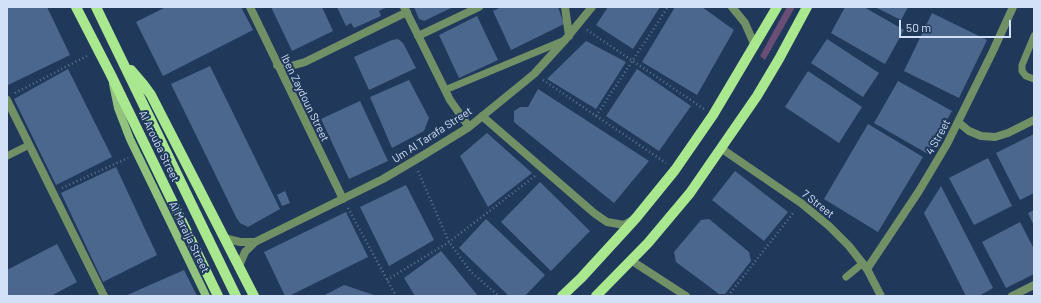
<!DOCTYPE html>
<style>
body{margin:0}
#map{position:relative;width:1041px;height:303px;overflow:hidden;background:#20395b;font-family:Barlow,sans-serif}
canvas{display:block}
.frame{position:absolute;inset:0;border:8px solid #d2e1f7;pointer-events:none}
.scale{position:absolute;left:899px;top:20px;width:112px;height:18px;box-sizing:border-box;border:2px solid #d2e1f7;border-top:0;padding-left:5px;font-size:12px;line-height:14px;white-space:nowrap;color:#d2e1f7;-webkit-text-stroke:3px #20395b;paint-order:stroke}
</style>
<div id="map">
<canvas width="1041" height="303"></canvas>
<div class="frame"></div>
<div class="scale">50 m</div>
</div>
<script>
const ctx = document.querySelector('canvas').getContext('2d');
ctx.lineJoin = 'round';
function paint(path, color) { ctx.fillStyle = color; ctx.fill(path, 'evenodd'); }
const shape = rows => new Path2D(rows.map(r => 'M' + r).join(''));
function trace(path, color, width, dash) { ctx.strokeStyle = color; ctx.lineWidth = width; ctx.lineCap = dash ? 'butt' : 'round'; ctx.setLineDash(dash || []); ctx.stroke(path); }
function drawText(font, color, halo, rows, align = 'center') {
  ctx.font = font + ' Barlow,sans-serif'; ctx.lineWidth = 4; ctx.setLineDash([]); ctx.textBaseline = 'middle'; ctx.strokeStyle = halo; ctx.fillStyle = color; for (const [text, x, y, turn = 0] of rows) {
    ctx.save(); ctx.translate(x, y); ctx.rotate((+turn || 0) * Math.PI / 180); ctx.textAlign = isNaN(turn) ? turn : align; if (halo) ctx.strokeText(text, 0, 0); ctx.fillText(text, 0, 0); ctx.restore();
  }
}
paint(shape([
 [787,7,795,7,765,60,760,56]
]), '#6b4e75');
paint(shape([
 [7,7,47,7,70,55,8,85],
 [166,7,241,7,253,30,163,76,136,22],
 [271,7,322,7,333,31,292,51],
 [337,7,387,7,379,11,381,16,354,28,351,23,346,26],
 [414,7,453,7,424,21,419,19],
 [501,7,558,7,564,24,511,50,493,11],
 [608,7,660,7,633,49,596,25],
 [675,7,702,7,734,30,697,95,642,62],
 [845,7,864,7,904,30,885,64,831,33],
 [875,7,908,7,901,20],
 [932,13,987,40,959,98,904,71],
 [477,16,498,60,459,78,439,35],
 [398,39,403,43,416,68,369,90,354,57,392,40],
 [827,39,879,73,863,97,811,63],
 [586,41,626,62,596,109,547,79],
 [210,66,280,209,248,227,240,223,237,219,171,84],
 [68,69,112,157,56,185,14,99],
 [637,69,691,106,659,151,606,116],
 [808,71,862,107,839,143,785,107],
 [409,80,429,118,424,131,392,148,370,97],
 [898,81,952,111,928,154,874,123],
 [538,89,649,161,614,203,514,122,514,111,520,107,528,107],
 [360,101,388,161,349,179,321,119],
 [868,124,923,157,878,232,824,199],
 [487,133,532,173,488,207,460,156],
 [1034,134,1034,193,1020,200,996,153],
 [988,158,1012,206,974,225,949,178],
 [116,167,157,255,103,282,61,193],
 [735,171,788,212,764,241,712,200],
 [540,182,590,231,551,271,501,222],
 [406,185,434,240,389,266,360,207],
 [941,186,993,288,979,296,966,296,924,213],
 [285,191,290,203,282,206,277,195],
 [1034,210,1034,226,1028,213],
 [346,212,368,257,289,296,285,296,264,252],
 [486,219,545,275,525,296,509,296,459,248],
 [709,219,749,252,751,261,725,294,719,294,676,262,674,252,701,220],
 [1020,222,1034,249,1034,274,1006,288,982,242],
 [57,244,77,282,51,296,7,296,7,270],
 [441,251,478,296,415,296,404,278],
 [184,270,197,296,125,296],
 [344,285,377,296,323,296]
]), '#4c678d');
trace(shape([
 [587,30,704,109],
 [543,80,666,163],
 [15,93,87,56],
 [596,116,668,7],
 [418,171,449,242,471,272,499,296],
 [62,188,128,158],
 [348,208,396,296],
 [387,280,449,242,535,176],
 [728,296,794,212]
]), '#5c7290', 2.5, [1, 3]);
trace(shape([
 [1034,36,1022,65,1022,71,1026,76,1034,79],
 [445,90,565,40],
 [7,156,29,145],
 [846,277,863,263]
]), '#729066', 7);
trace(shape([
 [250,7,343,199],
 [404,7,450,100,469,127],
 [565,7,569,36],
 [732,7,745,23,755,46],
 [418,36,479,7],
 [277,65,291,66,305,62,407,12],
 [7,100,104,296],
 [482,116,594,213,607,222,624,225,631,221],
 [958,122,969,131,981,136,995,137,1008,133,1034,120],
 [722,149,801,203,829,226,849,246,867,269,881,296],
 [224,238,240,242,255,242],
 [632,261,686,296],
 [239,266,245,252,255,242,383,179,422,156,469,127,534,74,565,40,592,7],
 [867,269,919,191,947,144,993,51,1013,7],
 [1012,296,1034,285]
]), '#729066', 8);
trace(shape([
 [113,84,118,108,130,139,206,296]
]), '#91c27e', 8);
trace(shape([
 [76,7,111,75,218,296],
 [96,7,236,296],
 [131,70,143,84,151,95,254,296],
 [562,296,582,277,636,218,675,170,713,115,777,7],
 [596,296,648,243,690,193,757,96,779,59,807,7]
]), '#a9e88f', 10);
drawText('11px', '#d2e1f7', '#20395b', [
 ["Iben Zaydoun Street",305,98,64],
 ["Um Al Tarafa Street",432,135,-33],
 ["4 Street",938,137,-61],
 ["Al Arouba Street",159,146,64],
 ["7 Street",818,204,38],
 ["Al Maraija Street",189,237,64]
]);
</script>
